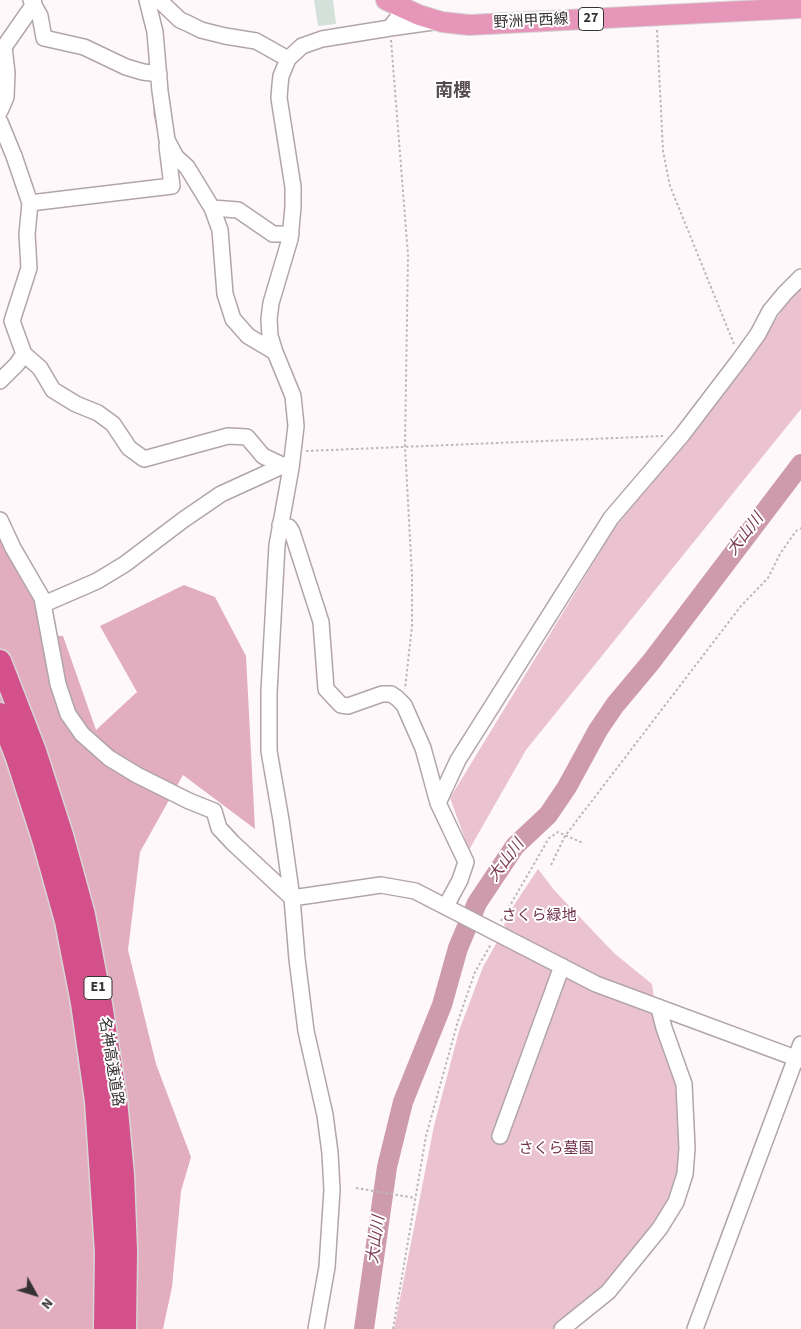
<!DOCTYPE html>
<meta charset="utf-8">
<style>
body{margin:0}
#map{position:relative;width:801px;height:1329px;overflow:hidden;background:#fef8fa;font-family:"Source Sans 3",sans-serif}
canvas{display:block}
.north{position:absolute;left:10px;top:1269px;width:50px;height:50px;-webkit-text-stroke:4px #fff;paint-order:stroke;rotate:129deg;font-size:14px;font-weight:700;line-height:20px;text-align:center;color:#363132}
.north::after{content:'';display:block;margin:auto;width:18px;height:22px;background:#363132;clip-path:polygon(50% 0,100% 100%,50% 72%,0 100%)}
</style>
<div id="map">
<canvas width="801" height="1329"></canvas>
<div class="north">N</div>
</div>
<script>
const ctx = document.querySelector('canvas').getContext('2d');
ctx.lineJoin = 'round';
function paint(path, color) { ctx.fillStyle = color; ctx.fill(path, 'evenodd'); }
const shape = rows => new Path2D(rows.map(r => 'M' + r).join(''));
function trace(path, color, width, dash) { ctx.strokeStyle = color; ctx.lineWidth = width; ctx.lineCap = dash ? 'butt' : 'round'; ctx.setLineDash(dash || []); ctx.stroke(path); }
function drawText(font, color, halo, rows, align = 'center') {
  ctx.font = font + ' "Source Sans 3","Noto Sans JP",sans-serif'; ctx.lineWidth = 4; ctx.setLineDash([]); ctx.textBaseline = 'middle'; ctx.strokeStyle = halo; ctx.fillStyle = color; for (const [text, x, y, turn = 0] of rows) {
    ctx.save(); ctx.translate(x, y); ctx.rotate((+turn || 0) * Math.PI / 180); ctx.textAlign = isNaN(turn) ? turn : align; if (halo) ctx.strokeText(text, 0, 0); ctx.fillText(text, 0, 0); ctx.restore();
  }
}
paint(shape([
 [801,288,801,409,526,750,469,850,450,798,614,529,755,351,792,295],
 [538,869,554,890,614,953,652,984,654,998,599,979,507,931,504,925,514,905],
 [497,942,598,993,654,1015,679,1086,679,1169,672,1196,658,1222,605,1287,553,1329,394,1329,434,1126,459,1031,483,967]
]), '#ebc3d0');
paint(shape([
 [0,530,39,602,44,635,63,636,96,730,137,692,100,626,184,585,215,597,246,656,255,829,183,775,140,852,128,950,156,1064,191,1157,181,1191,172,1287,163,1329,0,1329]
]), '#e1adbf');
trace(shape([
 [155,104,155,114,158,127]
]), '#ce9bad', 3);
trace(shape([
 [364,1329,387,1167,403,1102,442,1005,458,948,477,903,515,846,548,815,567,787,598,730,615,705,651,662,801,464]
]), '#ce9bad', 20);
paint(shape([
 [314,0,333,0,336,24,318,26]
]), '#d4e1da');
const minor = shape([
 [31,0,40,16,44,38,84,47,126,67,143,72,159,74],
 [147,0,155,32,160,91,167,140,176,157,187,167,212,208,220,230,225,294,233,319,248,336,275,352],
 [159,0,180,20,187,23,201,30,225,36,256,41,288,59],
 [390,28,433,22],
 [0,111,6,97,7,73,4,47,34,4,33,0],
 [0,122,14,156,30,203,27,234,29,268,12,321,24,354,40,368,53,390,76,404,98,413,113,424,129,448,144,459,228,436,247,437,263,456,284,466],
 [30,203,172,186,167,146],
 [212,208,238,210,273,234,291,234],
 [0,381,17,364,24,354],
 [0,520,13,548,42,598,58,684,68,714,82,734,109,758,137,775,189,801,214,811,219,828,233,843,292,898,381,885,415,891,596,984,801,1060],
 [280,525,289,527,292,532,321,622,326,689,341,705,348,706,382,694,391,694,397,698,404,705,423,748,438,803,466,862,460,880,446,906],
 [44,604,97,581,125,564,183,520,221,494,289,463],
 [438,803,458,760,611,518,682,435,740,359,758,334,770,311,785,293,801,277],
 [500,1136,562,966],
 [316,1329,327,1267,332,1190,330,1153,325,1115,306,1031,297,959,292,898,281,820,269,751,269,692,277,545,291,468,296,426,293,396,275,352,270,336,269,319,271,303,290,239,293,207,293,187,279,98,280,85,281,76,288,59,302,46,322,39,390,28,399,16,397,6,399,0],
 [562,1329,608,1292,660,1228,676,1202,685,1174,687,1148,684,1084,664,1028,659,1008],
 [695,1329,801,1044]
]);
const major = shape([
 [386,0,419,15,442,22,469,25,801,8]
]);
const highway = shape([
 [0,661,35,751,62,835,84,915,101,1004,116,1100,123,1175,126,1251,125,1329],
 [0,714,17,758,44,842,66,921,82,1003,96,1101,101,1176,106,1252,105,1329]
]);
trace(minor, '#b2a5a9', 18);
trace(major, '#d7d6d6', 22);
trace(highway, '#d7d6d6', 25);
trace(shape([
 [657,30,663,151,670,186,734,344],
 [391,40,408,255,405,446,412,576,412,626,405,689],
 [306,451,663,436],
 [551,865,565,836,741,606,768,578,780,554,796,531,801,528],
 [501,921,549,838,558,832,583,843],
 [356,1188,415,1198],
 [393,1329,426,1136,458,1021,475,972,491,944]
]), '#bdb7b9', 2, [2.5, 2.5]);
trace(minor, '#fff', 15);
trace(major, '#e596b9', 20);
trace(highway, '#d3508b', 22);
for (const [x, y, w] of [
 [591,19,25],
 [98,988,28]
]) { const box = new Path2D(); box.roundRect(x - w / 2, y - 11.5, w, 23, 4); ctx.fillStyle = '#fff'; ctx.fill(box); trace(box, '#363132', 1); }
drawText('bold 14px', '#363132', null, [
 ["27",591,19],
 ["E1",98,988]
]);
drawText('15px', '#363132', '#fff', [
 ["野洲甲西線",531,22,-3],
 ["名神高速道路",110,1062,81]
]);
drawText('15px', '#6f2f4a', '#fff', [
 ["さくら緑地",539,917],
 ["さくら墓園",556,1150]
]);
drawText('italic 16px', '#7b3a55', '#fff', [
 ["大山川",746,535,-52],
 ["大山川",507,861,-53],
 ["大山川",377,1240,-82]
]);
drawText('bold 18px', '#54494c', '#fff', [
 ["南櫻",453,92]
]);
</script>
